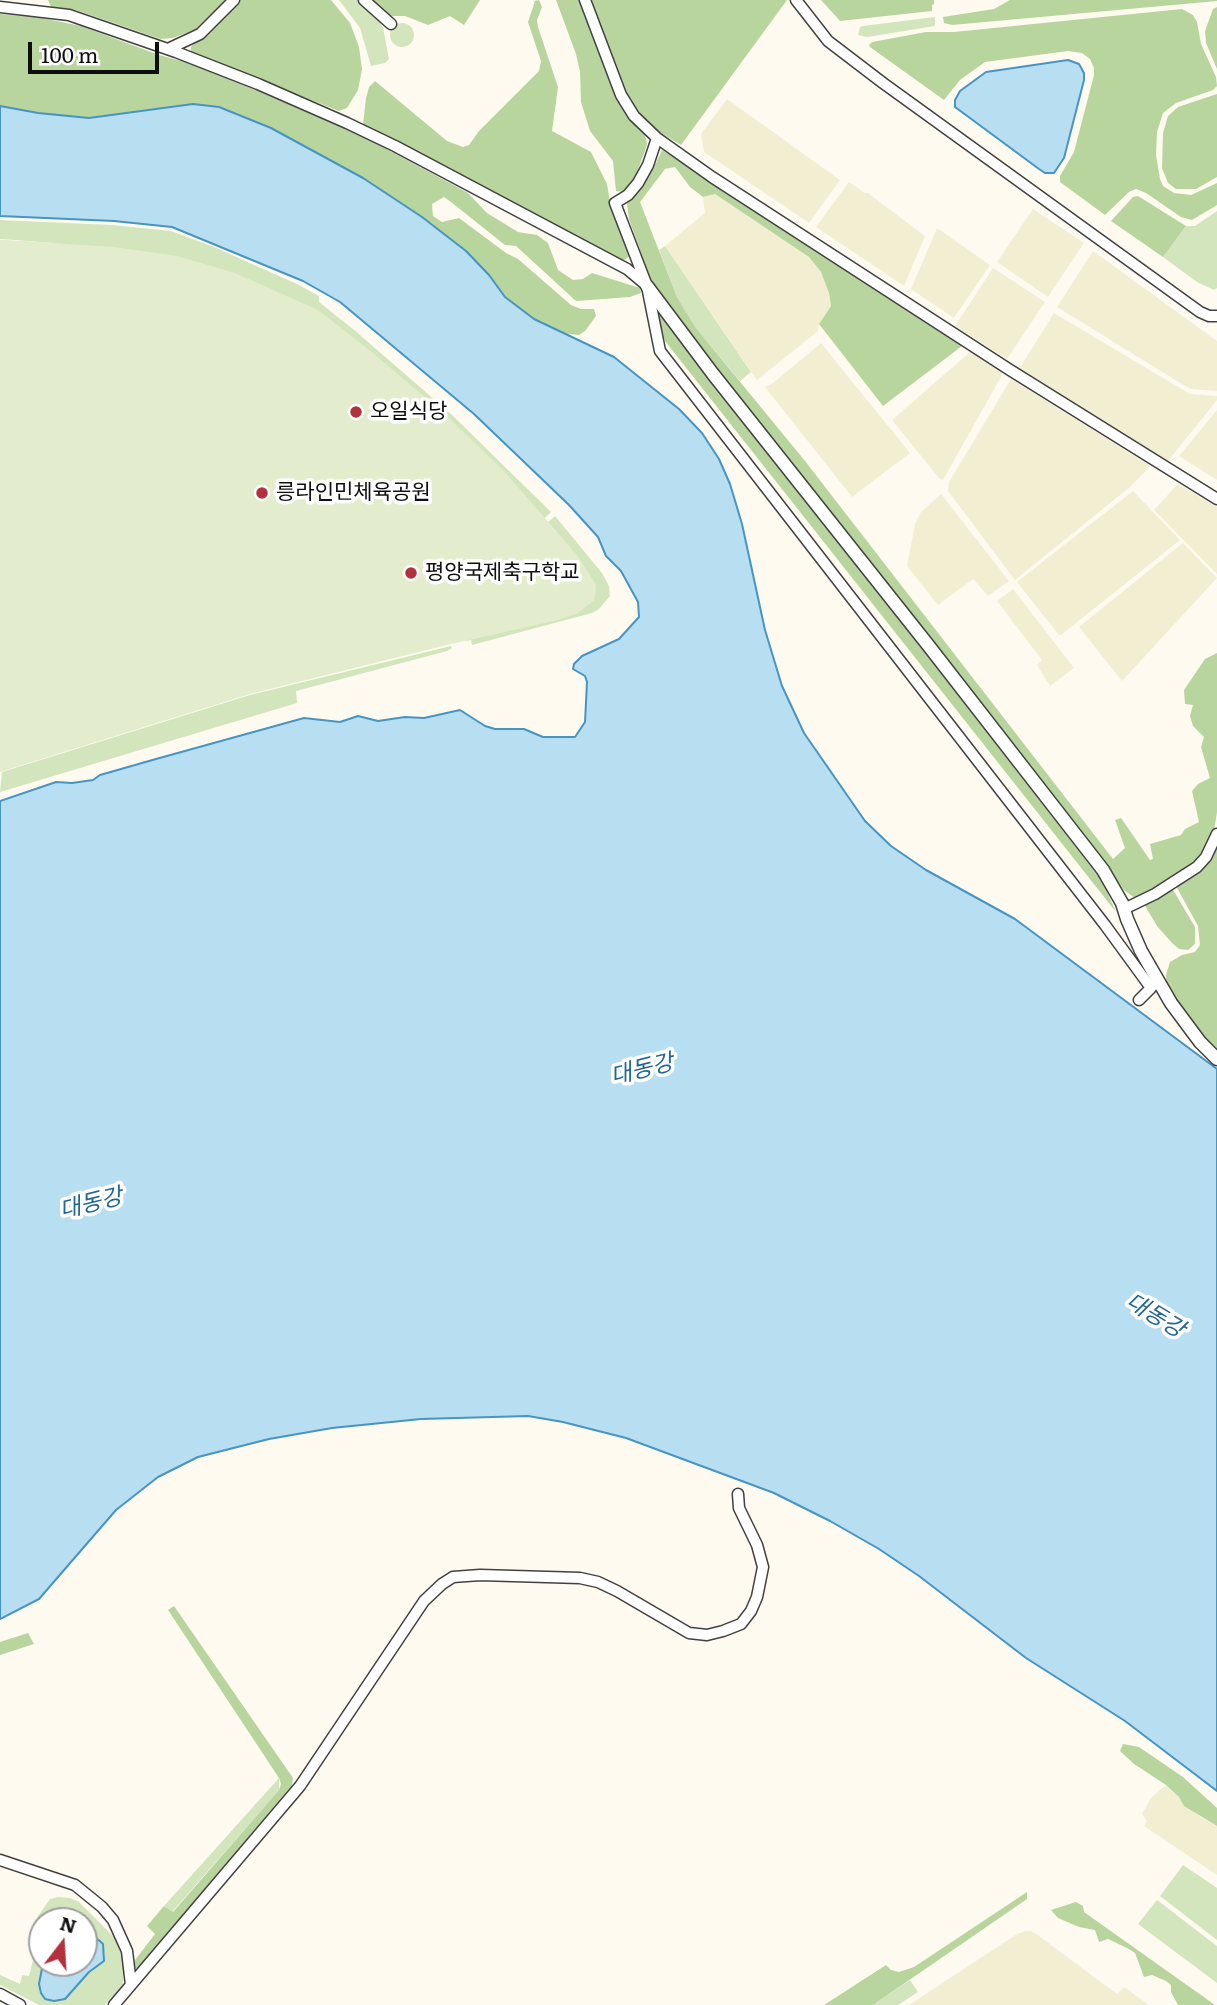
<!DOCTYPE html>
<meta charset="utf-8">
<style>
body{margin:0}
#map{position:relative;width:1217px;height:2005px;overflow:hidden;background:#fefaf0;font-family:Literata,serif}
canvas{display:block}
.north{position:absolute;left:28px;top:1907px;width:70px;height:70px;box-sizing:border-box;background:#fff;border:2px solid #9f9f9f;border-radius:50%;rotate:17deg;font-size:19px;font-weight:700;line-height:28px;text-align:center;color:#0e0e0e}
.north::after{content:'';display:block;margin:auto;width:24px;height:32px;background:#b2313c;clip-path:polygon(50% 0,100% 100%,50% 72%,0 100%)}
.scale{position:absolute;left:28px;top:42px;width:131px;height:32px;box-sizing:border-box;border:4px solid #0e0e0e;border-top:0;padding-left:9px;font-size:21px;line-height:24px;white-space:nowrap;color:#0e0e0e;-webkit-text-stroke:5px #fff;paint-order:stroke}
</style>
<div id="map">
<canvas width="1217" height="2005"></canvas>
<div class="north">N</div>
<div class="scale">100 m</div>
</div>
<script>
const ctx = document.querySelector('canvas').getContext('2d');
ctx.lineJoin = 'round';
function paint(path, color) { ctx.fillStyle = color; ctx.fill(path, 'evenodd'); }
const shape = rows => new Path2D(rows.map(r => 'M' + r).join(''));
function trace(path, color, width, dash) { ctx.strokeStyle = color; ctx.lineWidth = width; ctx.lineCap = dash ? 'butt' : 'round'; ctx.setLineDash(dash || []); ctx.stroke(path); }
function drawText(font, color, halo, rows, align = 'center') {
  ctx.font = font + ' Literata,"Noto Sans KR",serif'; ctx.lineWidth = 7; ctx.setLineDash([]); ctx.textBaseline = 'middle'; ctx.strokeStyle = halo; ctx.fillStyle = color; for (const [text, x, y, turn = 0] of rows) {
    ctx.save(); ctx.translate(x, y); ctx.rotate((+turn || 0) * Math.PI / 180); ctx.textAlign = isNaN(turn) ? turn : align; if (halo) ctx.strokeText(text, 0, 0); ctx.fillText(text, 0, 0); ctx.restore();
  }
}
paint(shape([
 [727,99,840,180,809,223,704,152,701,134],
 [849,182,865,193,868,193,925,236,904,286,816,227],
 [715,194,809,257,821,272,829,292,831,306,819,324,818,331,757,380,665,246,705,213,703,197],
 [1033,209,1084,243,1048,297,997,262],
 [937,228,990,265,954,318,911,289],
 [1093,251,1217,341,1217,391,1191,389,1185,386,1057,307],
 [993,268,1045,302,1007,359,955,326],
 [1054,313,1190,394,1217,396,1217,400,1168,461,1018,371],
 [821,343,910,453,852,497,765,387,773,383],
 [970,352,1001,372,1002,375,943,480,939,478,892,420],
 [1011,379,1149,465,1149,468,1130,487,1015,580,948,491,949,482],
 [1217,410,1217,480,1179,456],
 [1178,484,1217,507,1217,574,1154,510],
 [1133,491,1180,540,1061,635,1058,634,1017,582],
 [941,494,1009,581,988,596,973,579,938,605,907,566,915,524,921,512],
 [1183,543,1217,578,1122,681,1079,627],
 [1013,589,1074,668,1050,686,1037,665,1042,660,997,601],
 [1166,1785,1199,1816,1217,1826,1217,1875,1144,1826,1147,1821,1142,1814,1151,1798],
 [1025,1931,1031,1931,1039,1936,1117,1994,1124,1987,1149,2005,909,2005,1017,1934]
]), '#f2eed2');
paint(shape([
 [339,0,359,0,378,18,383,28,389,59,385,63,371,66,360,28],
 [935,17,935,26,867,37,858,35,860,27,863,26],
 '390 35a12 12 0 1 1 24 0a12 12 0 1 1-24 0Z',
 [1217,211,1217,288,1214,290,1197,282,1163,257,1186,226,1195,226],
 [0,220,112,225,171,231,214,247,299,285,319,296,319,302,353,329,451,414,551,512,542,521,0,240,69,244,0,239],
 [665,246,751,372,740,381,696,328,677,297,659,250],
 [555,516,602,573,609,586,610,596,599,609,592,613,472,645,471,640,466,641,546,524],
 [451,646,452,648,447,651,296,691,297,703,0,792,2,772,250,695],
 [279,1778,279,1790,172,1912,164,1906],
 [1183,1865,1217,1888,1217,1940,1160,1896],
 [58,1897,70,1898,79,1902,114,1937,123,1959,123,1985,105,2005,39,2005,0,1985,0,1975,20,1984,22,1975,29,1976,36,1948,29,1946,38,1916,50,1899],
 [59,1916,66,1916,77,1921,84,1921,84,1927,89,1931,104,1961,89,1972,65,1999,39,1984,43,1963,42,1921,55,1921],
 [1157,1900,1217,1946,1217,1983,1138,1924],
 [910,1980,918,1992,898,2005,873,2005]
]), '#d3e5bc');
paint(shape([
 [48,0,226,0,196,29,173,38,160,39,76,10,51,7],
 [240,0,331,0,350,23,359,47,362,69,358,90,347,108,339,111,191,53,191,47,194,43],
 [371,0,480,0,464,25,450,16,428,25,405,16,390,16],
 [539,0,542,7,537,20,538,27,558,87,552,131,591,152,607,184,610,202,630,256,626,259,622,261,363,125,366,98,369,87,375,81,447,141,463,147,469,145,479,131,539,71,541,61,528,22,535,1],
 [556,0,579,0,617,99,631,120,645,135,647,144,645,151,636,175,624,192,616,191,613,161,590,131,581,102,580,72,576,54],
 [589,0,787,0,681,145,659,132,642,116,624,92],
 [821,0,934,0,934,4,932,5,932,11,840,21],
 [1010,0,1217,0,1217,1,952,25,944,23,943,17,994,9],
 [1217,7,1217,69,1206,43,1205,31,1213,9],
 [1182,9,1193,15,1197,22,1201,44,1216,77,1217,86,1213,90,1176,103,1163,113,1157,132,1156,155,1160,179,1163,186,1174,193,1191,195,1217,183,1217,205,1192,220,1181,217,1146,193,1136,189,1129,192,1105,215,1060,182,1060,176,1074,152,1094,75,1094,68,1090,59,1082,53,1068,51,985,62,960,80,944,100,870,47,869,45,872,42,926,32,954,32],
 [0,14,37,17,81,26,159,55,189,63,346,127,468,193,487,213,518,232,537,235,548,243,558,270,573,280,583,279,592,273,640,288,641,293,630,297,576,301,516,246,505,245,451,202,444,197,432,204,433,216,442,222,459,218,506,253,518,259,571,305,581,309,594,309,596,316,585,331,579,335,561,333,534,320,505,297,489,275,466,251,422,217,329,159,219,107,193,104,89,118,38,113,0,106],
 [1217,94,1217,177,1196,189,1176,189,1168,183,1162,168,1163,133,1168,116,1178,107],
 [662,150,806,240,962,346,883,406,819,324,831,306,829,293,821,272,809,257,715,194,703,197,690,187,675,167,665,169,640,202,677,297,696,328,805,461,1113,859,1125,848,1115,820,1121,818,1150,860,1153,859,1150,844,1181,835,1185,829,1199,822,1192,791,1198,784,1210,778,1201,747,1204,737,1193,726,1190,716,1193,705,1185,704,1184,690,1205,659,1217,653,1217,812,1213,837,1194,864,1174,878,1136,899,1124,890,716,371,652,283,629,219,627,204,629,199,656,163],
 [1138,196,1186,226,1163,257,1111,221,1133,197],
 [660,309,1097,870,1116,912,665,341,656,311],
 [1217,843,1217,1049,1199,1032,1167,987,1166,975,1170,962,1182,955,1195,952,1200,945,1198,926,1176,886],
 [1172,888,1195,927,1195,944,1188,950,1179,949,1172,943,1157,926,1144,904],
 [174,1606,293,1778,292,1785,138,1968,134,1968,135,1960,155,1934,147,1926,164,1906,173,1912,279,1790,281,1784,279,1778,168,1610],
 [28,1633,34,1644,0,1655,0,1642],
 [1123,1744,1139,1747,1183,1777,1217,1808,1217,1826,1184,1806,1179,1797,1166,1785,1134,1764,1120,1751],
 [1027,1892,1027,1899,873,2005,824,2005,886,1965,891,1970,899,1972,914,1967],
 [1076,1902,1083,1906,1084,1912,1215,2005,1178,2005,1171,1992,1171,1985,1166,1981,1152,1975,1144,1977,1135,1953,1129,1949,1108,1939,1099,1942,1095,1930,1079,1927,1058,1918,1051,1910]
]), '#b8d59d');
paint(shape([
 [0,240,114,247,177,256,235,273,318,310,373,353,448,417,503,470,577,555,595,583,596,589,594,600,578,613,558,620,451,644,250,694,0,772]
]), '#e3edcd');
const water = shape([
 [1068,60,1079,64,1084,73,1084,80,1064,158,1054,173,1045,173,1039,169,955,107,955,100,960,91,986,72,1068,60],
 [193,104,219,107,271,128,363,178,422,217,466,251,489,275,505,297,534,319,614,357,679,409,702,433,719,459,730,484,742,524,765,630,782,686,804,733,865,821,891,846,926,870,1015,919,1217,1069,1217,1791,1125,1721,1026,1658,919,1576,879,1549,830,1521,774,1493,626,1438,563,1422,528,1416,421,1419,332,1428,269,1439,198,1457,158,1477,116,1510,39,1599,0,1619,0,801,56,782,72,783,93,780,100,775,156,759,304,718,340,722,358,716,378,721,405,717,424,718,460,710,485,726,495,729,524,729,543,737,575,737,585,722,587,682,585,676,573,669,574,664,582,656,619,639,639,617,638,602,621,571,606,556,598,537,569,505,474,414,340,302,303,281,172,227,114,221,0,216,0,106,38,113,89,118,193,104],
 [84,1927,103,1944,104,1961,89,1972,65,1999,54,2001,45,1999,41,1993,39,1984,43,1963,84,1963,84,1927]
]);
paint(water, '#b8def1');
trace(water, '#4695c2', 2);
const minor = shape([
 [364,0,391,24],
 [585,0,621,95,634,116,657,138,712,177,1010,370,1217,499],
 [796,0,828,41,883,83,1200,312,1209,316,1217,316],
 [0,7,69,15,176,52,258,84,347,123,395,146,627,269,645,284],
 [168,49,200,34,234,0],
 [657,138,648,165,638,183,628,195,615,203,647,286,660,351,1105,925,1151,988,1139,1000],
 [1124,909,1155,894,1197,867,1206,857,1217,834],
 [0,1860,75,1885,102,1907,113,1920,127,1951,131,1985],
 [0,1994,20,2005],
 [114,2005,300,1786,424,1601,442,1584,453,1577,480,1575,580,1578,598,1582,617,1591,689,1633,707,1635,723,1631,741,1624,751,1611,757,1597,763,1567,757,1545,739,1508,738,1494]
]);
const tertiary = shape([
 [647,286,713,374,928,645,1103,870,1122,903,1127,919,1141,951,1171,1003,1200,1042,1217,1059]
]);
trace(minor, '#414141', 13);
trace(tertiary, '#414141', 15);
trace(minor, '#fff', 10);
trace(tertiary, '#fff', 12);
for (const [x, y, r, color] of [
 [356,412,7,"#b2313c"],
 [262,493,7,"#b2313c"],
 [411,573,7,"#b2313c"]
]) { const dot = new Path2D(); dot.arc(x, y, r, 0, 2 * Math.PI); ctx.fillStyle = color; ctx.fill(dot); trace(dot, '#fff', 2.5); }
drawText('21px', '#0e0e0e', '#fff', [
 ["오일식당",370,412],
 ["릉라인민체육공원",276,493],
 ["평양국제축구학교",425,573]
], 'left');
drawText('italic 23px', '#216795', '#fff', [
 ["대동강",642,1070,-14],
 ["대동강",91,1204,-14],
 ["대동강",1155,1316,31]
]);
</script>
